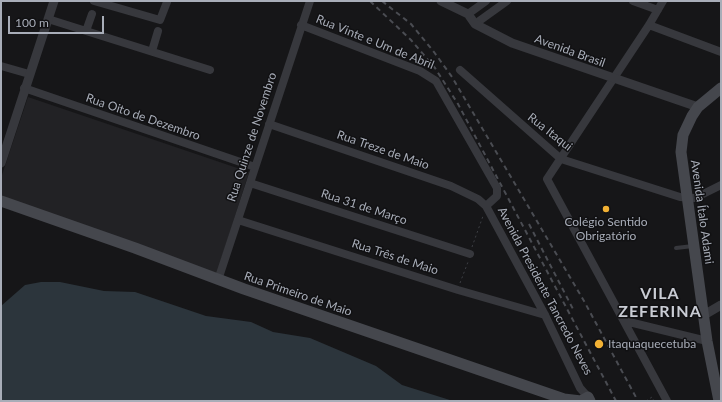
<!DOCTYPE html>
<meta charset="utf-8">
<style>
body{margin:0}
#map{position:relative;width:722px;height:402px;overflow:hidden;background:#161618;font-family:Lato,sans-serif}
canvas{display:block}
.frame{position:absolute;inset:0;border:2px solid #a8adb8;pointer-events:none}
.scale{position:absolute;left:8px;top:16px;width:96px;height:18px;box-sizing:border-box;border:2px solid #a8adb8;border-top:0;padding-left:5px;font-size:12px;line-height:14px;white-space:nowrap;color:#a8adb8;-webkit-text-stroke:3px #111113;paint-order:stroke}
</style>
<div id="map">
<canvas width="722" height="402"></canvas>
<div class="frame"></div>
<div class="scale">100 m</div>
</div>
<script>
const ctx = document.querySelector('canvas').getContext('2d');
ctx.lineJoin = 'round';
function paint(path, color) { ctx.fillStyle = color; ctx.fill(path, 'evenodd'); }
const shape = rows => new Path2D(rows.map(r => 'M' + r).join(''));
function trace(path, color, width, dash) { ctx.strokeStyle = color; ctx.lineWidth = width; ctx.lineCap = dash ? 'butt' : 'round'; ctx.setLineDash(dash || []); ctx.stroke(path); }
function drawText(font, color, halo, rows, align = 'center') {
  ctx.font = font + ' Lato,sans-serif'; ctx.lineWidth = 3; ctx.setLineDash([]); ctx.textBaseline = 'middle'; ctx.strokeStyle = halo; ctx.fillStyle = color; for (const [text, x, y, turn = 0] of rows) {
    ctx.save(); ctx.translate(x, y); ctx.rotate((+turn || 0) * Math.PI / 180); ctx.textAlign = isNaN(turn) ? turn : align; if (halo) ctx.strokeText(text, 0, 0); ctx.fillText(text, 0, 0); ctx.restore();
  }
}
paint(shape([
 [28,97,249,172,216,276,1,197,1,178]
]), '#222225');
paint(shape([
 [41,282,60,282,104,291,135,292,206,316,251,322,273,332,310,338,376,366,402,385,453,401,1,401,1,306,25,285]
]), '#2c353c');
trace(shape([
 [472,247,483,216],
 [460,283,468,262],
 [646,401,652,397,654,401]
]), '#3d3f44', 1, [2, 3]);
trace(shape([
 [676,248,693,246]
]), '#37383d', 4);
trace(shape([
 [94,1,160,20,167,2],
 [633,1,658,10],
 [663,1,649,25,547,179,667,401],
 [468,14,486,1],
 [48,19,210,70],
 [475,24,507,1],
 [301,25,420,71,436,81,497,188,497,196,486,206],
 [649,25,721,52],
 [86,31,92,14],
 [152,51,158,31],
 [1,66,29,74],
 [460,70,561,159,680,197,695,198,721,185],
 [24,88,255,167],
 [269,124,451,186,478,199,486,206,545,315,580,388,588,397],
 [250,183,470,254],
 [238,220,458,290,545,315],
 [218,280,310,1],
 [625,321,707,341]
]), '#37383d', 8);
trace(shape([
 [441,1,468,14,475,24,512,43,698,107],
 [1,163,54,1],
 [704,315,721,305]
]), '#37383d', 9);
trace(shape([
 [1,201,135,248,244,289,564,399,581,401,588,397,590,401],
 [719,401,707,341,681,152,683,135,692,116,698,107,721,88]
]), '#45474d', 11);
trace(shape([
 [370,1,411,40,435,68,458,104,616,401],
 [382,1,411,24,434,52,452,77,584,301,638,401],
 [529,224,574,311]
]), '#4a4c52', 2, [5, 4]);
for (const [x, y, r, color] of [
 [606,209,4,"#f2b134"],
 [599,344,5,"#f2b134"]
]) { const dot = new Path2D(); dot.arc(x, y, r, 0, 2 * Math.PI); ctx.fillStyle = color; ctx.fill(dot); trace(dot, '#111113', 1.5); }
drawText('12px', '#a8adb8', '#111113', [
 ["Rua Vinte e Um de Abril",375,42,22],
 ["Avenida Brasil",570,51,20],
 ["Rua Oito de Dezembro",143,117,19],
 ["Rua Itaqui",550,132,38],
 ["Rua Quinze de Novembro",252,137,-72],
 ["Rua Treze de Maio",383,150,19],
 ["Rua 31 de Março",364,207,18],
 ["Avenida Ítalo Adami",702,212,82],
 ["Rua Três de Maio",395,257,18],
 ["Avenida Presidente Tancredo Neves",545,291,62],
 ["Rua Primeiro de Maio",298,294,19]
]);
drawText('12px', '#a8adb8', '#111113', [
 ["Colégio Sentido",606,222],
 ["Obrigatório",606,236],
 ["Itaquaquecetuba",608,344,"left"]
]);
ctx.letterSpacing = '1px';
drawText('bold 16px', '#c9ccd4', '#111113', [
 ["VILA",660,294],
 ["ZEFERINA",660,312]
]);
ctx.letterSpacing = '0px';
</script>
